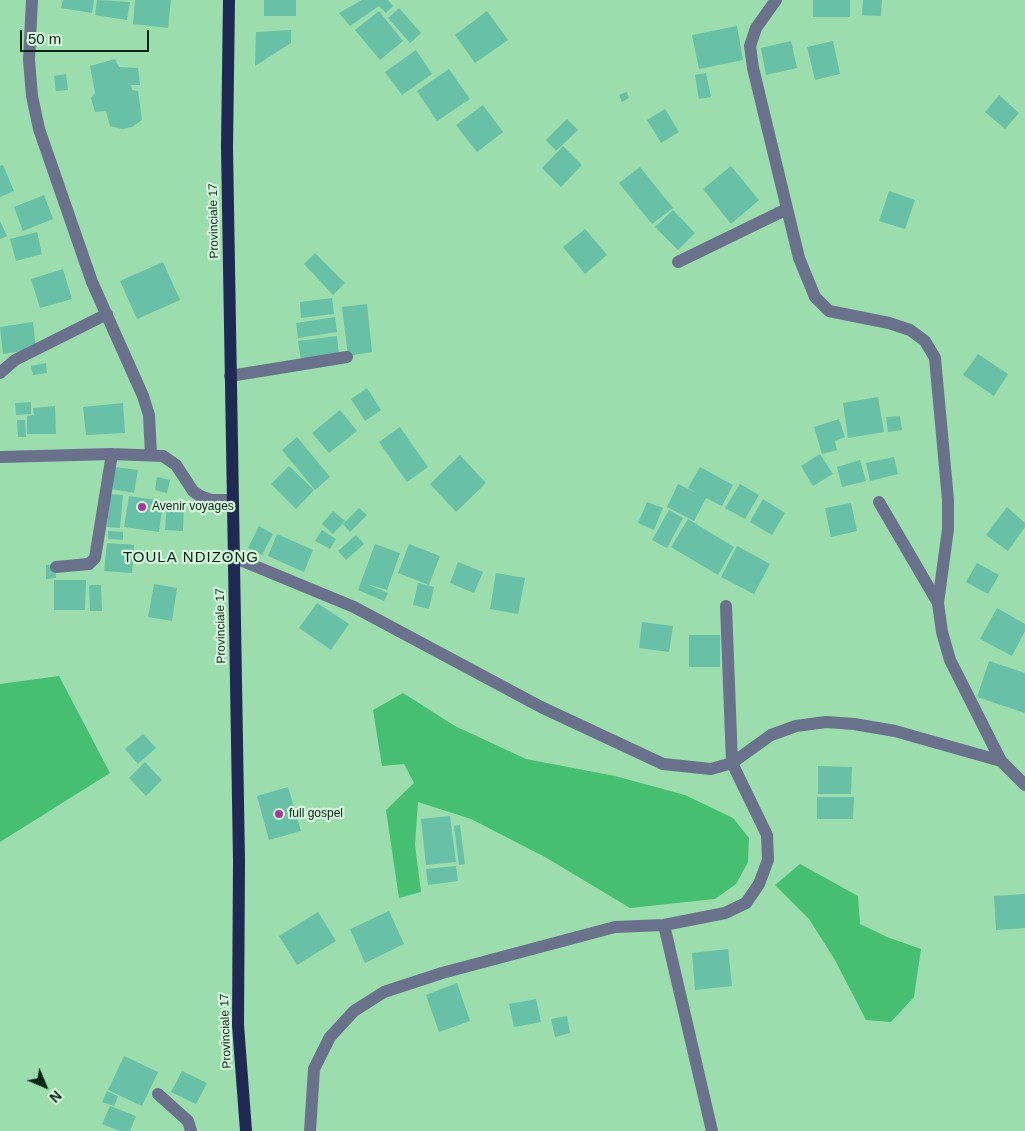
<!DOCTYPE html>
<style>
body{margin:0}
#map{position:relative;width:1025px;height:1131px;overflow:hidden;background:#9bddad;font-family:Helvetica,sans-serif}
canvas{display:block}
.north{position:absolute;left:20px;top:1061px;width:50px;height:50px;-webkit-text-stroke:4px #d5f5dc;paint-order:stroke;rotate:135deg;font-size:14px;font-weight:700;line-height:20px;text-align:center;color:#0a2514}
.north::after{content:'';display:block;margin:auto;width:18px;height:22px;background:#0a2514;clip-path:polygon(50% 0,100% 100%,50% 72%,0 100%)}
.scale{position:absolute;left:20px;top:30px;width:129px;height:22px;box-sizing:border-box;border:2px solid #0a2514;border-top:0;padding-left:6px;font-size:15px;line-height:18px;white-space:nowrap;color:#0a2514;-webkit-text-stroke:4px #d5f5dc;paint-order:stroke}
</style>
<div id="map">
<canvas width="1025" height="1131"></canvas>
<div class="north">N</div>
<div class="scale">50 m</div>
</div>
<script>
const ctx = document.querySelector('canvas').getContext('2d');
ctx.lineJoin = 'round';
function paint(path, color) { ctx.fillStyle = color; ctx.fill(path, 'evenodd'); }
const shape = rows => new Path2D(rows.map(r => 'M' + r).join(''));
function trace(path, color, width, dash) { ctx.strokeStyle = color; ctx.lineWidth = width; ctx.lineCap = dash ? 'butt' : 'round'; ctx.setLineDash(dash || []); ctx.stroke(path); }
function drawText(font, color, halo, rows, align = 'center') {
  ctx.font = font + ' Helvetica,sans-serif'; ctx.lineWidth = 4.5; ctx.setLineDash([]); ctx.textBaseline = 'middle'; ctx.strokeStyle = halo; ctx.fillStyle = color; for (const [text, x, y, turn = 0] of rows) {
    ctx.save(); ctx.translate(x, y); ctx.rotate((+turn || 0) * Math.PI / 180); ctx.textAlign = isNaN(turn) ? turn : align; if (halo) ctx.strokeText(text, 0, 0); ctx.fillText(text, 0, 0); ctx.restore();
  }
}
paint(shape([
 [59,676,110,773,0,842,0,684],
 [403,693,455,726,526,759,615,776,685,795,733,818,749,838,748,862,736,884,715,899,630,908,545,857,471,819,418,802,415,845,421,892,399,898,386,810,414,783,404,764,382,766,373,710],
 [800,864,858,896,860,924,887,937,921,949,914,997,891,1022,866,1020,835,960,809,919,775,885]
]), '#46bf73');
paint(shape([
 [63,0,94,0,92,13,61,8],
 [97,0,130,2,127,20,95,15],
 [135,0,171,0,168,28,133,24],
 [264,0,296,0,296,16,264,16],
 [362,0,388,0,393,6,386,13,379,6,350,26,339,13],
 [813,0,850,0,850,17,813,17],
 [863,0,882,0,881,16,862,15],
 [399,8,421,33,410,43,388,18],
 [379,11,403,41,380,60,355,30],
 [487,11,508,40,475,63,455,35],
 [737,26,743,60,699,69,692,35],
 [291,30,291,43,255,66,256,32],
 [791,41,797,68,766,75,761,48],
 [833,41,840,74,815,80,807,47],
 [416,50,432,74,402,95,385,72],
 [115,59,119,67,138,68,140,85,131,85,132,90,138,91,142,120,132,127,122,129,110,126,106,111,95,112,91,98,95,93,90,66],
 [449,69,470,99,437,121,417,91],
 [706,73,711,97,699,99,695,75],
 [66,74,68,90,56,91,54,76],
 [627,92,629,98,622,102,619,95],
 [999,95,1019,113,1005,129,985,112],
 [483,105,503,132,477,152,456,125],
 [665,109,679,132,661,143,647,120],
 [567,119,578,130,556,151,546,140],
 [563,146,582,165,561,187,542,168],
 [3,165,14,191,0,197,0,166],
 [731,166,759,200,731,224,703,189],
 [640,167,673,208,652,224,619,183],
 [889,191,915,200,905,229,879,221],
 [44,195,53,219,23,231,14,207],
 [673,210,695,233,678,250,655,227],
 [0,221,7,236,0,239],
 [585,229,607,255,585,274,563,247],
 [37,232,42,254,16,261,10,239],
 [315,253,345,283,333,295,304,264],
 [163,262,180,300,137,319,120,281],
 [63,269,72,299,40,308,31,279],
 [332,298,334,314,301,318,300,302],
 [367,304,372,352,348,356,342,307],
 [335,317,337,332,298,338,296,323],
 [33,322,36,349,3,354,0,327],
 [337,336,339,356,301,361,298,341],
 [978,354,1008,374,994,396,963,375],
 [46,363,47,373,33,375,31,366],
 [367,388,381,410,365,421,351,399],
 [878,397,884,432,848,438,843,403],
 [31,402,31,414,16,415,15,403],
 [123,403,125,433,86,435,83,407],
 [55,406,56,434,27,434,27,416,34,415,33,408],
 [340,410,357,431,329,453,312,433],
 [900,416,902,430,888,432,886,417],
 [839,419,845,437,835,441,837,450,822,454,814,427],
 [17,420,25,420,26,437,18,437],
 [400,427,428,467,407,482,379,442],
 [297,437,330,477,315,490,282,450],
 [820,454,833,474,813,486,801,466],
 [460,455,486,483,456,512,430,484],
 [894,457,898,474,870,481,866,463],
 [860,460,866,481,842,487,837,467],
 [289,466,314,490,296,509,271,484],
 [115,467,138,470,134,493,112,489],
 [700,467,733,485,722,506,706,498,694,521,667,507,678,484,699,494,688,488],
 [157,477,170,480,167,493,155,490],
 [740,484,759,495,745,519,725,508],
 [110,494,123,495,120,528,107,527],
 [129,496,163,501,159,532,124,527],
 [763,499,785,513,772,535,750,522],
 [647,502,663,508,654,530,638,523],
 [167,503,184,504,183,531,165,530],
 [851,503,857,531,831,537,825,508],
 [1007,507,1025,523,1025,527,1008,551,986,535],
 [359,508,367,515,350,532,343,524],
 [669,510,683,518,667,548,652,540],
 [333,511,345,521,333,534,322,524],
 [688,519,734,547,718,575,671,547],
 [259,526,273,534,262,555,248,548],
 [322,530,336,539,330,549,315,541],
 [108,531,123,532,123,540,108,539],
 [277,534,313,550,304,572,268,556],
 [356,535,364,544,346,560,338,551],
 [107,543,134,545,132,573,104,571],
 [375,544,400,553,387,590,367,584,388,593,384,601,358,590],
 [409,544,440,556,429,585,398,573],
 [737,546,770,564,754,594,721,577],
 [458,562,483,572,474,593,450,583],
 [977,563,999,575,988,594,966,582],
 [46,565,55,565,56,578,46,579],
 [496,573,525,578,518,614,490,609],
 [54,580,86,580,85,610,54,610],
 [418,583,434,587,429,609,413,605],
 [154,584,177,588,172,621,148,617],
 [89,585,101,585,102,611,90,611],
 [317,603,349,624,331,650,299,628],
 [997,608,1025,624,1025,631,1012,656,980,639],
 [642,622,673,626,669,652,639,648],
 [689,635,720,635,720,667,689,667],
 [989,661,1025,673,1025,713,977,697],
 [143,734,156,748,138,764,125,749],
 [145,762,162,780,146,796,129,778],
 [818,766,852,767,851,794,818,794],
 [288,787,301,831,269,840,257,796],
 [817,797,854,797,853,819,817,819],
 [450,816,456,862,426,865,421,819],
 [460,825,465,864,459,865,454,826],
 [456,866,458,881,428,885,426,869],
 [1025,894,1025,928,996,930,994,896],
 [389,911,404,944,365,963,350,929],
 [318,912,336,941,297,965,279,936],
 [728,949,732,986,695,990,692,953],
 [457,983,470,1021,439,1032,426,995],
 [536,999,541,1022,514,1027,509,1004],
 [567,1016,570,1033,555,1037,551,1019],
 [124,1056,158,1072,142,1106,108,1090],
 [182,1071,207,1083,196,1104,171,1092],
 [107,1091,118,1096,114,1106,102,1102],
 [110,1106,136,1116,130,1131,120,1131,102,1124]
]), '#68c0a6');
trace(shape([
 [32,0,29,60,32,96,39,129,92,282,143,396,149,415,151,455],
 [776,0,756,28,750,46,753,68,799,258,815,297,829,311,889,323,910,330,925,341,935,358,948,500,948,529,938,603,942,632,950,660,1001,761],
 [678,262,787,209],
 [0,373,15,360,107,314],
 [230,376,347,357],
 [0,457,112,454,163,456,176,465,193,491,200,496,211,500,232,500],
 [879,502,938,603],
 [233,557,354,607,541,707,663,764,711,769,732,763,771,735,796,726,826,722,854,724,895,731,1001,761,1025,785],
 [56,567,89,564,95,558,112,454],
 [664,925,712,1131],
 [158,1094,188,1121,191,1131],
 [310,1131,314,1069,330,1037,354,1011,384,992,442,973,615,927,664,925,725,913,746,903,759,884,768,860,767,835,732,763,726,606]
]), '#6a718b', 12);
trace(shape([
 [229,0,227,147,239,860,238,1025,246,1131]
]), '#202854', 12);
for (const [x, y, r, color] of [
 [142,507,5,"#a63a9a"],
 [279,814,5,"#a63a9a"]
]) { const dot = new Path2D(); dot.arc(x, y, r, 0, 2 * Math.PI); ctx.fillStyle = color; ctx.fill(dot); trace(dot, '#d5f5dc', 2); }
drawText('12px', '#0a2514', '#d5f5dc', [
 ["Provinciale 17",214,221,-91],
 ["Provinciale 17",221,626,-91],
 ["Provinciale 17",226,1031,-92]
]);
drawText('12px', '#0a2514', '#d5f5dc', [
 ["Avenir voyages",152,507],
 ["full gospel",289,814]
], 'left');
ctx.letterSpacing = '1px';
drawText('15px', '#0a2514', '#d5f5dc', [
 ["TOULA NDIZONG",191,558]
]);
ctx.letterSpacing = '0px';
</script>
